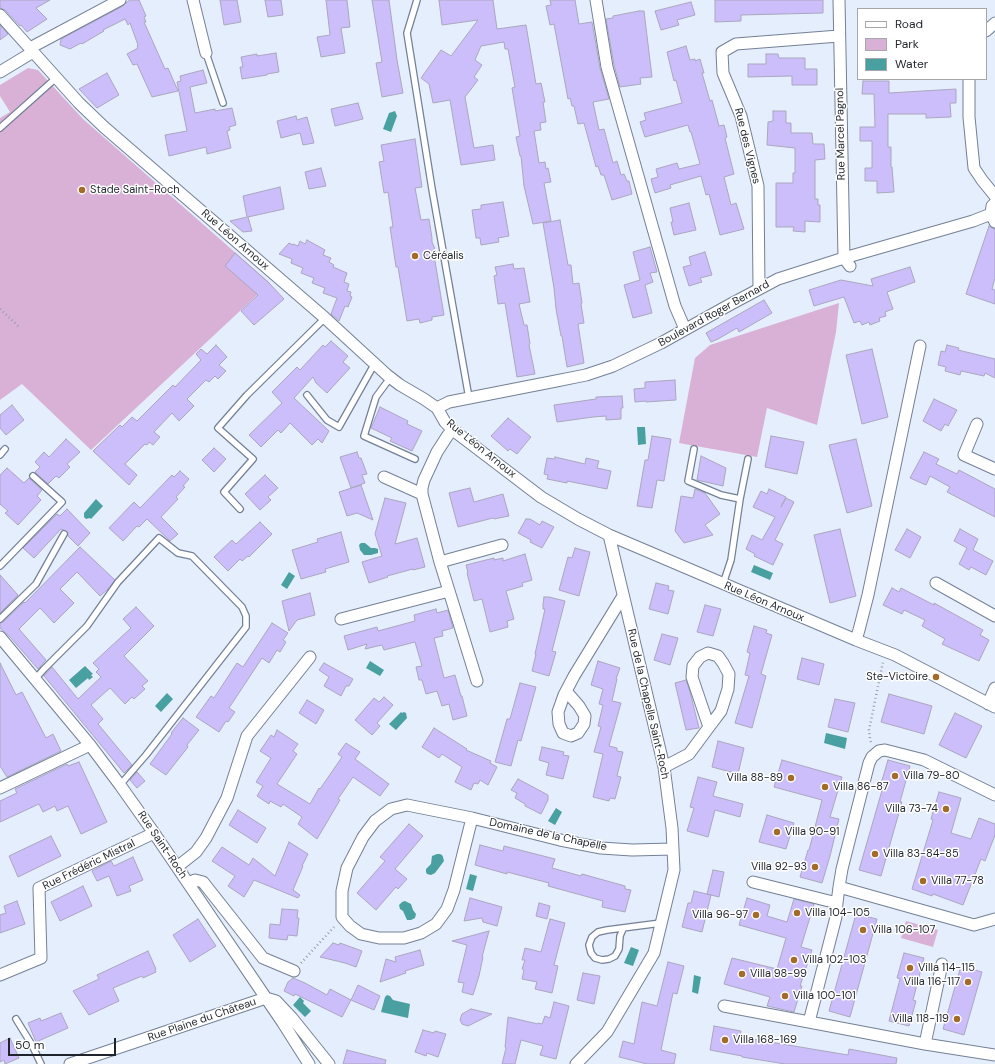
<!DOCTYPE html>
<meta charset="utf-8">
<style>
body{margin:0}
#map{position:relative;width:995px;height:1064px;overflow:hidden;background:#e5eefc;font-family:"DM Sans",sans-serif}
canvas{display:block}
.legend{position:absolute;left:857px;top:8px;width:130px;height:72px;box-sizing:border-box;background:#fff;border:1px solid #a5a7ab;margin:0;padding:5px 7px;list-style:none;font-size:12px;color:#1f242c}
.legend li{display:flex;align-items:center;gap:8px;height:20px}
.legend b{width:20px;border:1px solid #a5a7ab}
.scale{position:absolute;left:8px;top:1038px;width:108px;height:18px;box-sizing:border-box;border:2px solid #1f242c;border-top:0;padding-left:5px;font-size:12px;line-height:14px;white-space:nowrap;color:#1f242c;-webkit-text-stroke:3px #fff;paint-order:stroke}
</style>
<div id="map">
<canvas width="995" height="1064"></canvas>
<ul class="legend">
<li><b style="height:5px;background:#fff"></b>Road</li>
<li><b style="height:11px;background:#d9b1d7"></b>Park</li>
<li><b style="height:11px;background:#49a0a0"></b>Water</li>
</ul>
<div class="scale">50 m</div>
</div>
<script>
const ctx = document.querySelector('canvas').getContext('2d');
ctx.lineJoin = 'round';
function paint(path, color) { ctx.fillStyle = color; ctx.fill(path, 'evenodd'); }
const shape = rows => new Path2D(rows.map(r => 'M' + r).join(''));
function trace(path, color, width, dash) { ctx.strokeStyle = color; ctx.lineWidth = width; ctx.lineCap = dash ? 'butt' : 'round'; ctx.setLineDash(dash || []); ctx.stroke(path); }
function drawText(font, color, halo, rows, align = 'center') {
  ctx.font = font + ' "DM Sans",sans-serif'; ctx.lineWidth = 3; ctx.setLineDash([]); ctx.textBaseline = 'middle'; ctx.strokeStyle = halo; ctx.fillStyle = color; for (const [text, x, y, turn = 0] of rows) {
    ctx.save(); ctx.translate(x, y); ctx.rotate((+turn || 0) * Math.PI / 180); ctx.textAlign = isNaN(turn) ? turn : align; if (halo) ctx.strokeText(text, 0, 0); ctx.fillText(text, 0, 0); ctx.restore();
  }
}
paint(shape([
 [28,68,38,70,83,119,270,283,91,450,22,384,0,400,0,118,10,112,0,96,0,85],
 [839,303,836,332,817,425,767,408,757,457,679,443,695,358,710,345],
 [906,921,938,930,933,947,901,938]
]), '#d9b1d7');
paint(shape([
 [395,111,397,116,391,132,383,129,389,113],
 [637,427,645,427,646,444,638,445],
 [96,499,103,506,91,519,90,518,86,519,84,517,84,513],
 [361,543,365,543,371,548,375,548,378,549,378,553,371,555,364,555,360,550,359,545],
 [754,565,773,573,770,580,751,572],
 [289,572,295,576,287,589,281,585],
 [370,661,384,670,380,676,366,668],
 [85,666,93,674,91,675,93,677,89,680,88,678,76,688,69,680],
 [167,693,173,699,161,712,155,706],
 [401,712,402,713,404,712,406,713,407,718,396,730,389,724],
 [826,733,847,738,845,749,824,743],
 [556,808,562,812,555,825,548,821],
 [437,854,440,854,442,855,443,857,444,861,435,873,431,875,427,874,426,872,426,869,431,864,432,856],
 [470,874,477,876,473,891,466,889],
 [405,901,411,904,413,910,416,914,415,918,411,920,407,920,403,911,400,909,399,905,402,902],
 [631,947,639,950,633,966,624,963],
 [694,975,701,977,698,994,692,992],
 [387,995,390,996,393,1000,410,1004,408,1018,381,1012,385,997],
 [300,997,304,1001,303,1003,311,1011,305,1017,293,1005]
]), '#49a0a0');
const building = shape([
 [0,0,50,0,36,8,47,19,27,32,21,25,20,26,5,10,0,8,0,0],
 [130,0,139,0,146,16,144,17,146,22,144,22,165,69,168,68,178,91,152,97,137,64,133,65,127,54,138,48,137,46,138,45,130,23,128,25,125,19,103,30,104,31,82,44,81,43,70,49,60,45,61,39,123,6,127,2,130,0],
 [220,0,237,0,241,22,224,25,220,0],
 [265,0,281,0,283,15,268,17,265,0],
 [326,0,347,0,350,27,341,28,345,53,321,57,317,37,330,35,326,0],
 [372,0,389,0,397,60,403,93,382,97,376,63,382,62,372,0],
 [439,0,493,0,497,29,526,25,536,84,541,83,545,102,543,102,546,122,540,123,541,130,534,131,539,163,545,162,546,169,548,168,551,182,544,183,551,221,533,224,524,186,521,156,520,156,516,137,520,136,512,88,515,87,508,49,505,49,504,42,481,46,475,60,482,65,474,77,478,80,465,97,474,148,493,145,495,160,461,165,450,100,433,103,429,84,421,78,441,50,451,56,478,20,442,25,439,0],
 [550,0,575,0,579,24,592,22,600,68,609,99,593,102,599,130,604,129,613,163,617,161,621,175,624,174,627,181,629,181,632,194,612,200,604,175,601,175,598,166,596,167,584,123,578,124,574,106,572,106,570,98,568,99,554,24,550,25,546,6,551,5,550,0],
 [715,0,823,0,823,13,741,15,741,21,715,22,715,0],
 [691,2,695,15,677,20,679,25,661,30,655,11,691,2],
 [639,11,644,11,652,77,640,78,641,84,620,87,614,65,606,19,613,18,613,16,639,11],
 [0,25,8,34,0,40,0,25],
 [686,46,690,60,695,59,695,61,700,59,704,73,702,73,710,101,712,100,719,126,724,125,727,137,725,138,734,174,724,177,731,205,736,203,744,229,720,235,709,194,706,195,701,176,670,185,671,188,655,193,651,179,658,177,656,169,677,163,679,169,700,164,691,132,690,132,688,125,645,137,640,122,646,120,644,113,682,103,676,80,674,81,667,52,686,46],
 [276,53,279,72,267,74,267,75,242,79,240,67,243,67,241,57,257,54,257,56,276,53],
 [766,54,778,54,779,58,805,58,805,69,817,69,817,85,792,85,792,76,748,77,748,64,766,64,766,54],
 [203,70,207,83,190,87,195,113,215,109,215,111,232,108,236,125,229,127,230,130,227,131,231,148,207,154,206,147,169,156,165,135,187,131,177,82,181,81,180,76,203,70],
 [107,73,119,95,97,108,79,89,107,73],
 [863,81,889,81,889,93,956,89,956,103,950,103,951,117,926,118,926,114,888,114,888,147,891,147,891,167,892,167,894,192,877,193,877,181,865,181,865,168,872,168,872,141,860,141,860,127,875,127,874,94,862,94,863,81],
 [358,103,363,119,335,126,331,109,358,103],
 [773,111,786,111,786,123,791,123,791,133,812,133,813,144,824,144,825,159,815,160,815,199,818,199,818,205,820,205,820,222,805,221,805,232,793,231,794,227,776,227,776,183,793,183,793,173,795,173,795,148,767,145,768,122,773,121,773,111],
 [296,116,297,120,307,117,314,143,303,145,300,133,281,138,277,121,296,116],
 [415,139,422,187,415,188,421,220,429,219,432,238,432,242,435,249,434,255,444,315,432,317,432,320,420,323,419,319,407,321,398,267,396,267,390,227,393,227,388,192,384,193,379,162,384,161,381,145,415,139],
 [321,168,326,186,309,189,305,172,321,168],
 [280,187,284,209,248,217,252,231,243,232,230,221,247,217,243,196,280,187],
 [503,202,509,236,498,238,499,242,481,245,480,238,476,238,472,210,481,209,481,205,503,202],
 [689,203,696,230,674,235,671,222,673,222,670,208,689,203],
 [560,220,568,265,571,265,573,284,579,283,582,303,581,304,584,323,578,324,584,363,567,367,562,336,561,336,556,309,554,288,543,223,560,220],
 [989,226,992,228,995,229,995,278,992,289,995,290,995,304,966,294,989,226],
 [307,240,325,250,323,255,331,258,329,262,334,265,333,267,347,273,344,282,349,284,347,291,351,292,350,296,352,297,348,307,345,306,339,321,331,314,337,298,323,293,325,288,312,283,314,278,301,273,303,268,291,263,292,259,279,254,289,243,293,245,293,244,298,246,300,241,305,244,307,240],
 [650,247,657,272,650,273,653,282,645,285,652,313,633,318,624,285,640,280,633,252,650,247],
 [705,252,712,275,700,278,702,282,689,286,683,267,691,265,689,257,705,252],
 [235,253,269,283,284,299,254,325,241,311,258,295,225,266,235,253],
 [513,264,514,269,524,268,530,302,519,304,524,325,527,325,530,344,529,345,535,374,517,377,505,303,498,304,494,276,497,275,495,267,513,264],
 [910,267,915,282,887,292,893,309,885,312,886,316,879,318,880,321,870,325,869,322,862,325,860,321,854,323,844,297,814,306,809,290,841,280,873,286,871,279,910,267],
 [764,300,772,313,739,332,737,328,718,339,711,342,706,333,764,300],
 [331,341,348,356,343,362,350,368,327,393,316,383,313,377,294,398,329,431,322,443,318,439,312,445,290,423,281,433,278,430,261,447,249,435,282,403,272,392,297,367,300,370,323,345,325,347,331,341],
 [216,345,227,357,219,365,226,371,218,379,215,376,209,382,206,380,187,399,194,406,179,421,172,413,154,432,160,437,153,445,149,442,147,445,145,444,125,464,137,475,129,485,93,451,120,425,122,427,132,417,137,421,173,385,175,387,201,360,196,354,201,349,207,354,216,345],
 [947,345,959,348,958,350,995,359,995,378,985,373,984,376,961,371,960,375,945,371,946,367,938,365,941,351,945,352,947,345],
 [872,349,888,417,862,424,846,355,872,349],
 [675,380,676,400,646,402,646,401,635,402,634,389,645,388,645,382,675,380],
 [622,396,623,408,621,408,621,419,606,420,606,416,593,417,557,422,554,405,596,399,596,397,622,396],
 [934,399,957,410,948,426,945,424,941,431,923,421,934,399],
 [12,405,24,420,6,435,0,428,0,415,12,405],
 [380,407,408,421,407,424,422,431,412,451,390,441,392,438,371,428,380,407],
 [508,418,531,437,517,454,510,449,508,451,491,436,508,418],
 [652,436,671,439,664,481,657,480,652,508,637,506,645,460,648,460,652,436],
 [771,436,804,442,797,474,765,467,771,436],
 [66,439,80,452,67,464,70,467,59,478,56,476,48,484,35,472,40,467,35,462,44,452,49,457,66,439],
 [856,439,872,506,847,513,829,445,856,439],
 [214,448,226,459,214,472,202,460,214,448],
 [357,452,359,458,361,458,367,474,362,475,365,483,351,488,340,457,357,452],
 [924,452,939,459,936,464,957,474,959,470,995,489,995,517,947,492,950,487,930,476,926,485,910,478,924,452],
 [701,456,726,468,723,486,697,480,701,456],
 [555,457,585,464,586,458,599,461,597,468,611,471,607,489,567,481,567,483,547,479,548,475,544,474,547,458,555,459,555,457],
 [7,468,24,483,29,478,42,490,37,496,41,500,18,525,5,513,8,511,0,504,0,475,7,468],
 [180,471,189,479,183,486,185,487,176,497,178,499,161,517,178,534,170,541,147,519,139,527,137,526,123,541,109,528,134,502,140,508,172,475,174,477,180,471],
 [265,475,278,488,268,497,271,500,260,510,245,494,265,475],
 [361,485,373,520,357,513,347,516,339,492,361,485],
 [470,488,474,502,503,494,509,516,494,519,493,518,458,527,449,493,470,488],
 [695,489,705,493,720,514,705,525,713,535,684,543,675,531,681,496,693,498,695,489],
 [769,489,786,497,781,507,786,498,794,502,775,540,783,544,773,565,754,556,755,554,746,549,752,535,762,540,775,517,753,507,761,491,767,494,769,489],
 [385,498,406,503,395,544,417,538,425,567,413,570,413,569,387,576,388,577,369,583,362,562,382,556,375,534,385,498],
 [67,509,90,533,78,546,68,536,67,532,61,529,34,558,23,548,57,514,60,516,67,509],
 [526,519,530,519,540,525,542,521,554,527,542,548,530,542,531,540,518,533,526,519],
 [260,522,272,534,249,557,248,556,242,561,240,559,228,571,214,557,232,540,236,544,260,522],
 [840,529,856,596,830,603,814,535,840,529],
 [907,529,921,537,910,558,895,550,907,529],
 [960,529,978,539,973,550,993,561,986,575,971,567,969,570,959,564,967,548,954,541,960,529],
 [341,532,349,562,325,569,326,572,301,579,292,550,318,542,317,539,341,532],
 [80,547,115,580,108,589,100,596,77,572,60,589,74,603,54,623,40,608,19,629,46,660,38,669,11,638,0,628,0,623,3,622,24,602,25,603,80,547],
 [575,548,590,552,579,596,559,590,568,557,572,558,575,548],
 [525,554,532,580,522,583,523,586,506,591,514,619,507,621,508,627,490,632,482,599,474,601,467,573,468,573,466,565,494,558,494,560,503,558,503,561,525,554],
 [0,575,18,595,0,613,0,575],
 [656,583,669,586,668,590,674,591,668,614,649,609,656,583],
 [892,588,899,592,901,588,934,605,934,603,983,630,980,635,989,640,979,661,942,644,945,639,922,626,925,620,904,610,902,614,883,605,892,588],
 [310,593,315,615,297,620,289,631,282,601,310,593],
 [544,597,549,597,565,601,552,651,556,652,549,676,532,671,536,654,535,654,545,609,543,609,543,604,544,597],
 [705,605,721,609,713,636,697,632,705,605],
 [136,607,154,626,124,656,148,681,142,686,145,689,134,699,132,697,125,704,110,688,91,705,103,719,98,724,132,765,124,773,44,676,52,667,78,699,101,677,96,672,99,669,93,663,131,628,123,619,136,607],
 [436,609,437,613,448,610,453,628,442,631,443,636,434,638,444,678,455,675,461,696,462,696,467,716,453,720,449,704,442,706,437,691,426,694,422,680,419,680,416,667,422,666,415,642,384,650,382,645,365,649,367,644,348,650,344,636,377,627,378,631,415,621,414,615,436,609],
 [272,623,288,633,283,640,286,642,280,652,277,650,269,663,262,658,229,708,235,712,228,722,226,721,219,732,196,717,211,696,214,698,237,663,243,667,272,623],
 [754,626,767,630,766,633,772,635,761,674,766,676,752,728,735,723,749,676,745,675,750,653,747,652,754,626],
 [662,634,678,638,670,665,654,660,662,634],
 [802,658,824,664,819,685,797,679,802,658],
 [598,661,620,668,616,679,617,679,612,701,621,703,609,746,617,748,617,751,623,752,617,776,621,777,615,799,610,798,609,801,593,797,603,754,594,752,601,727,598,726,603,705,599,704,603,689,591,685,598,661],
 [0,663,16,695,22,692,46,738,53,734,61,751,7,777,0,766,0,663],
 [324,663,353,679,349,686,346,686,341,696,324,686,329,677,319,670,324,663],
 [686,680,690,692,699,728,686,730,675,683,686,680],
 [520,683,536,687,521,741,518,740,511,766,495,762,507,719,510,719,520,683],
 [889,694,932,706,924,734,881,722,889,694],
 [384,697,393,705,377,723,380,726,372,735,355,720,374,698,379,702,384,697],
 [835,699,855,703,848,732,828,727,835,699],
 [307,700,324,710,316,724,299,713,307,700],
 [955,713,982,726,966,758,939,745,955,713],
 [183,718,199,730,187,745,188,747,166,775,150,764,172,734,171,733,183,718],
 [434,728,467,749,466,750,491,761,490,763,497,767,488,785,480,780,478,784,474,783,471,790,455,782,462,767,442,754,439,758,422,747,434,728],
 [277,730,298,744,293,751,297,754,277,784,310,804,319,788,320,789,342,757,338,754,346,743,360,752,355,759,389,784,380,796,353,777,338,799,340,800,317,839,298,824,302,817,283,804,281,807,270,801,269,804,257,796,263,786,256,782,271,758,260,751,271,735,274,737,277,730],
 [718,741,744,748,738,774,712,767,718,741],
 [542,747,564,752,563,755,569,756,563,779,546,775,549,763,539,760,542,747],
 [782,760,842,777,830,817,839,819,830,856,822,883,800,877,808,850,809,850,822,800,774,787,782,760],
 [888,760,910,766,900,802,902,802,881,876,859,870,883,787,880,787,888,760],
 [79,762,107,822,81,834,68,806,57,811,55,806,43,812,39,804,0,822,0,801,17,793,15,789,67,764,68,766,79,762],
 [137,772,145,781,137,788,130,780,137,772],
 [698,777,717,782,713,796,743,804,740,817,715,810,708,837,687,831,694,808,690,807,698,777],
 [518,779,548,795,548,800,541,814,525,806,525,804,515,798,517,793,511,790,518,779],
 [939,792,961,798,951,833,971,839,979,818,995,824,995,835,985,861,981,859,963,905,933,894,932,896,912,889,933,820,931,819,939,792],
 [238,810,266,828,257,843,229,825,238,810],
 [767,815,794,823,786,849,759,842,767,815],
 [409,824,423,836,395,869,407,879,398,889,396,887,376,910,357,893,385,861,380,857,409,824],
 [51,836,61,856,18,877,9,856,51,836],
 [289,842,308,854,302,866,303,866,293,890,300,895,298,898,254,880,244,897,228,886,235,876,212,861,222,847,249,865,253,858,275,876,289,842],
 [480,845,503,851,504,846,555,859,552,868,581,876,582,874,625,886,625,889,631,890,625,912,602,907,603,901,548,886,549,883,507,872,507,874,475,865,480,845],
 [133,857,143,880,129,886,131,891,117,896,109,876,97,881,92,871,111,861,114,866,133,857],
 [713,870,724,872,719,897,707,894,713,870],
 [83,886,92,906,60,921,51,902,83,886],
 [694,891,711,895,702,932,682,927,688,903,691,903,694,891],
 [470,898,502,907,497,926,483,922,482,918,464,921,470,898],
 [747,898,770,905,767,916,787,922,794,899,814,904,801,947,812,950,800,986,802,986,794,1012,767,1006,770,997,724,984,732,958,777,969,786,938,739,925,747,898],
 [17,901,25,924,0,933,0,915,6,913,4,906,17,901],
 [539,903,550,906,547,919,536,916,539,903],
 [282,909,298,910,297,918,299,918,297,936,288,935,287,940,269,938,270,924,280,925,282,909],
 [856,914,877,919,850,1017,829,1011,856,914],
 [198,919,216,946,190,962,173,935,198,919],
 [550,919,565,923,554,965,558,966,552,993,535,989,537,982,522,979,524,970,522,969,525,960,522,960,525,948,541,952,550,919],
 [489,931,482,957,483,957,479,976,473,995,462,992,464,983,458,982,467,945,452,941,489,931],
 [333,943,339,945,340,943,362,951,356,967,345,963,320,957,333,943],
 [420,950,424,965,405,971,406,973,380,982,386,959,396,962,395,957,420,950],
 [148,951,156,969,155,970,156,972,143,978,142,976,113,988,119,1001,89,1015,73,991,99,979,97,975,148,951],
 [904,953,924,958,913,1000,916,1001,909,1026,889,1021,900,979,897,978,904,953],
 [668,962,684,966,677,994,673,993,661,1050,676,1054,674,1064,647,1064,619,1057,623,1041,634,1044,642,1002,657,1006,668,962],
 [961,966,982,972,964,1035,943,1029,961,966],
 [583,973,600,976,594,1004,577,1000,583,973],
 [293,978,305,983,327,995,330,989,351,1000,358,985,380,996,374,1010,351,1000,342,1017,295,994,294,996,284,991,288,982,293,978],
 [554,1002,569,1006,556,1059,540,1055,543,1046,521,1040,515,1064,502,1064,506,1048,505,1047,508,1017,538,1024,538,1023,542,1024,545,1016,550,1018,554,1002],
 [471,1009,492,1014,468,1026,462,1024,460,1020,462,1014,471,1009],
 [61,1013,68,1028,36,1042,28,1023,40,1018,41,1021,61,1013],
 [714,1026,741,1031,740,1037,848,1055,849,1049,897,1058,896,1064,785,1064,742,1057,742,1056,710,1050,714,1026],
 [423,1030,434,1033,435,1031,446,1034,438,1057,427,1053,426,1056,415,1052,423,1030],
 [10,1038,19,1058,5,1064,4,1060,0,1062,0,1043,10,1038],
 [347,1050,386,1060,385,1064,343,1064,347,1050]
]);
paint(building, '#cbbefa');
trace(building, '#aba6bf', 1);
const service = shape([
 [417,0,407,33,432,189,469,398],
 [206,53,223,103],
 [0,128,56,78],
 [390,378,376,397,364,436,415,459],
 [307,395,327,420,339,427,375,363],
 [694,449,688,481,721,495,740,499],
 [0,455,5,449],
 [240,509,224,492,253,459,218,428,247,395,325,318],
 [0,566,62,502,33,476],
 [723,584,731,560,740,499,748,459],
 [0,619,36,584,64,534],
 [35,679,44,669,87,626,118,582,159,538,178,553,192,556,242,607,246,616,246,627,146,755,120,785],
 [623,929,620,936,619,949,615,956,609,959,602,960,595,958,591,953,589,945,592,937,598,932,607,930,661,923],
 [16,1019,32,1045,41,1064]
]);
const minor = shape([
 [193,0,206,53],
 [596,0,607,67,675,306,685,329],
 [839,0,844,258,850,266],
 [0,15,79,103,104,127,325,318,387,375,400,385,424,399,437,408,445,422,453,430,541,497,578,519,609,535,856,640,895,655,995,707],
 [986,31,995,23],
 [30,48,120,0],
 [0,72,33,52],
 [969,79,969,117,974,168,982,180,995,196],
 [995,203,992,206,991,214,995,222],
 [759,289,758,186,741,116,723,73,722,52,736,44,839,36],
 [437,408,449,402,556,381,586,375,613,366,661,343,731,304,778,279,844,258,973,221,991,214],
 [977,424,964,455,995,469],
 [453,430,448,435,437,452,424,480,422,488,422,494,440,562,477,681],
 [384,477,422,494],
 [440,562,502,545],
 [936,583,995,616],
 [341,619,449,591],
 [0,637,90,745,120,785,154,833,266,998,283,1023,309,1064],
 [856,640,859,630,868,595,920,346],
 [566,691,579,706,585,716,584,724,578,733,571,736,563,733,559,724,558,712,564,695,574,676,623,596],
 [988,704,995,688],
 [664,767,689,754,709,727,721,711,728,689,729,674,723,663,718,656,708,653,700,657,693,666,692,677,709,727],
 [0,788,90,745],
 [472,818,454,890,447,909,436,924,421,933,404,938,379,938,361,934,350,926,342,917,342,891,347,868,363,837,375,821,391,809,407,805,472,818,560,840,601,848,632,850,673,849],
 [177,867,196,852,206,838,227,798,247,736,310,657],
 [753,882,837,903],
 [188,883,195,880,203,882,263,958,294,971],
 [839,887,842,869,869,763,872,757,879,751,885,750,924,760,995,795],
 [0,975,41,958,39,888,154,833],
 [724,1006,809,1022,836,917,837,903,839,887,974,925,995,919],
 [809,1022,925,1044,995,1055],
 [925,1044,942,964],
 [70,1064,266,998,276,1001,292,1018,329,1064],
 [576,1064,607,1032,654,953,674,870,672,828,664,767,609,535]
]);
trace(service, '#738096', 8);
trace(minor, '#738096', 13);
trace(shape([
 [0,309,19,327],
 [871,742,870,739,869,730,883,662],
 [301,963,334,927]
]), '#969da9', 2.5, [1, 3]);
trace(service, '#fff', 5.5);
trace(minor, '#fff', 11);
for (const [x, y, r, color] of [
 [82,190,4,"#a36b28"],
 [415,256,4,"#a36b28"],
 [936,677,4,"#a36b28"],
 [895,776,4,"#a36b28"],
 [791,778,4,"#a36b28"],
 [825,787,4,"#a36b28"],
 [946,809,4,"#a36b28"],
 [777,832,4,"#a36b28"],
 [875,854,4,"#a36b28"],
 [815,867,4,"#a36b28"],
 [923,881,4,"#a36b28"],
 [797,913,4,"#a36b28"],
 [756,915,4,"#a36b28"],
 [863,930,4,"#a36b28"],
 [794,960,4,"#a36b28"],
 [910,968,4,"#a36b28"],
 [742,974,4,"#a36b28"],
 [968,982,4,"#a36b28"],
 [785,996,4,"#a36b28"],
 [957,1019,4,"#a36b28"],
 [725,1040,4,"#a36b28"]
]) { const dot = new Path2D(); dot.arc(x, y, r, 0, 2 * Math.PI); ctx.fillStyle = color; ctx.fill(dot); trace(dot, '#fff', 1.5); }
drawText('11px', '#1f242c', '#fff', [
 ["Rue Marcel Pagnol",841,134,-91],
 ["Rue des Vignes",747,146,76],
 ["Rue Léon Arnoux",235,240,41],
 ["Boulevard Roger Bernard",714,314,-29],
 ["Rue Léon Arnoux",481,449,39],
 ["Rue Léon Arnoux",764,602,23],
 ["Rue de la Chapelle Saint-Roch",648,704,77],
 ["Domaine de la Chapelle",548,835,12],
 ["Rue Saint-Roch",162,845,56],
 ["Rue Frédéric Mistral",89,865,-26],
 ["Rue Plaine du Château",202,1020,-19]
]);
drawText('11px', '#1f242c', '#fff', [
 ["Stade Saint-Roch",90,190],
 ["Céréalis",423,256],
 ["Ste-Victoire",928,677,"right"],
 ["Villa 79-80",903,776],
 ["Villa 88-89",783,778,"right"],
 ["Villa 86-87",833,787],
 ["Villa 73-74",938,809,"right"],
 ["Villa 90-91",785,832],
 ["Villa 83-84-85",883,854],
 ["Villa 92-93",807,867,"right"],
 ["Villa 77-78",931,881],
 ["Villa 104-105",805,913],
 ["Villa 96-97",748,915,"right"],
 ["Villa 106-107",871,930],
 ["Villa 102-103",802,960],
 ["Villa 114-115",918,968],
 ["Villa 98-99",750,974],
 ["Villa 116-117",960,982,"right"],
 ["Villa 100-101",793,996],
 ["Villa 118-119",949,1019,"right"],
 ["Villa 168-169",733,1040]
], 'left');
</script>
